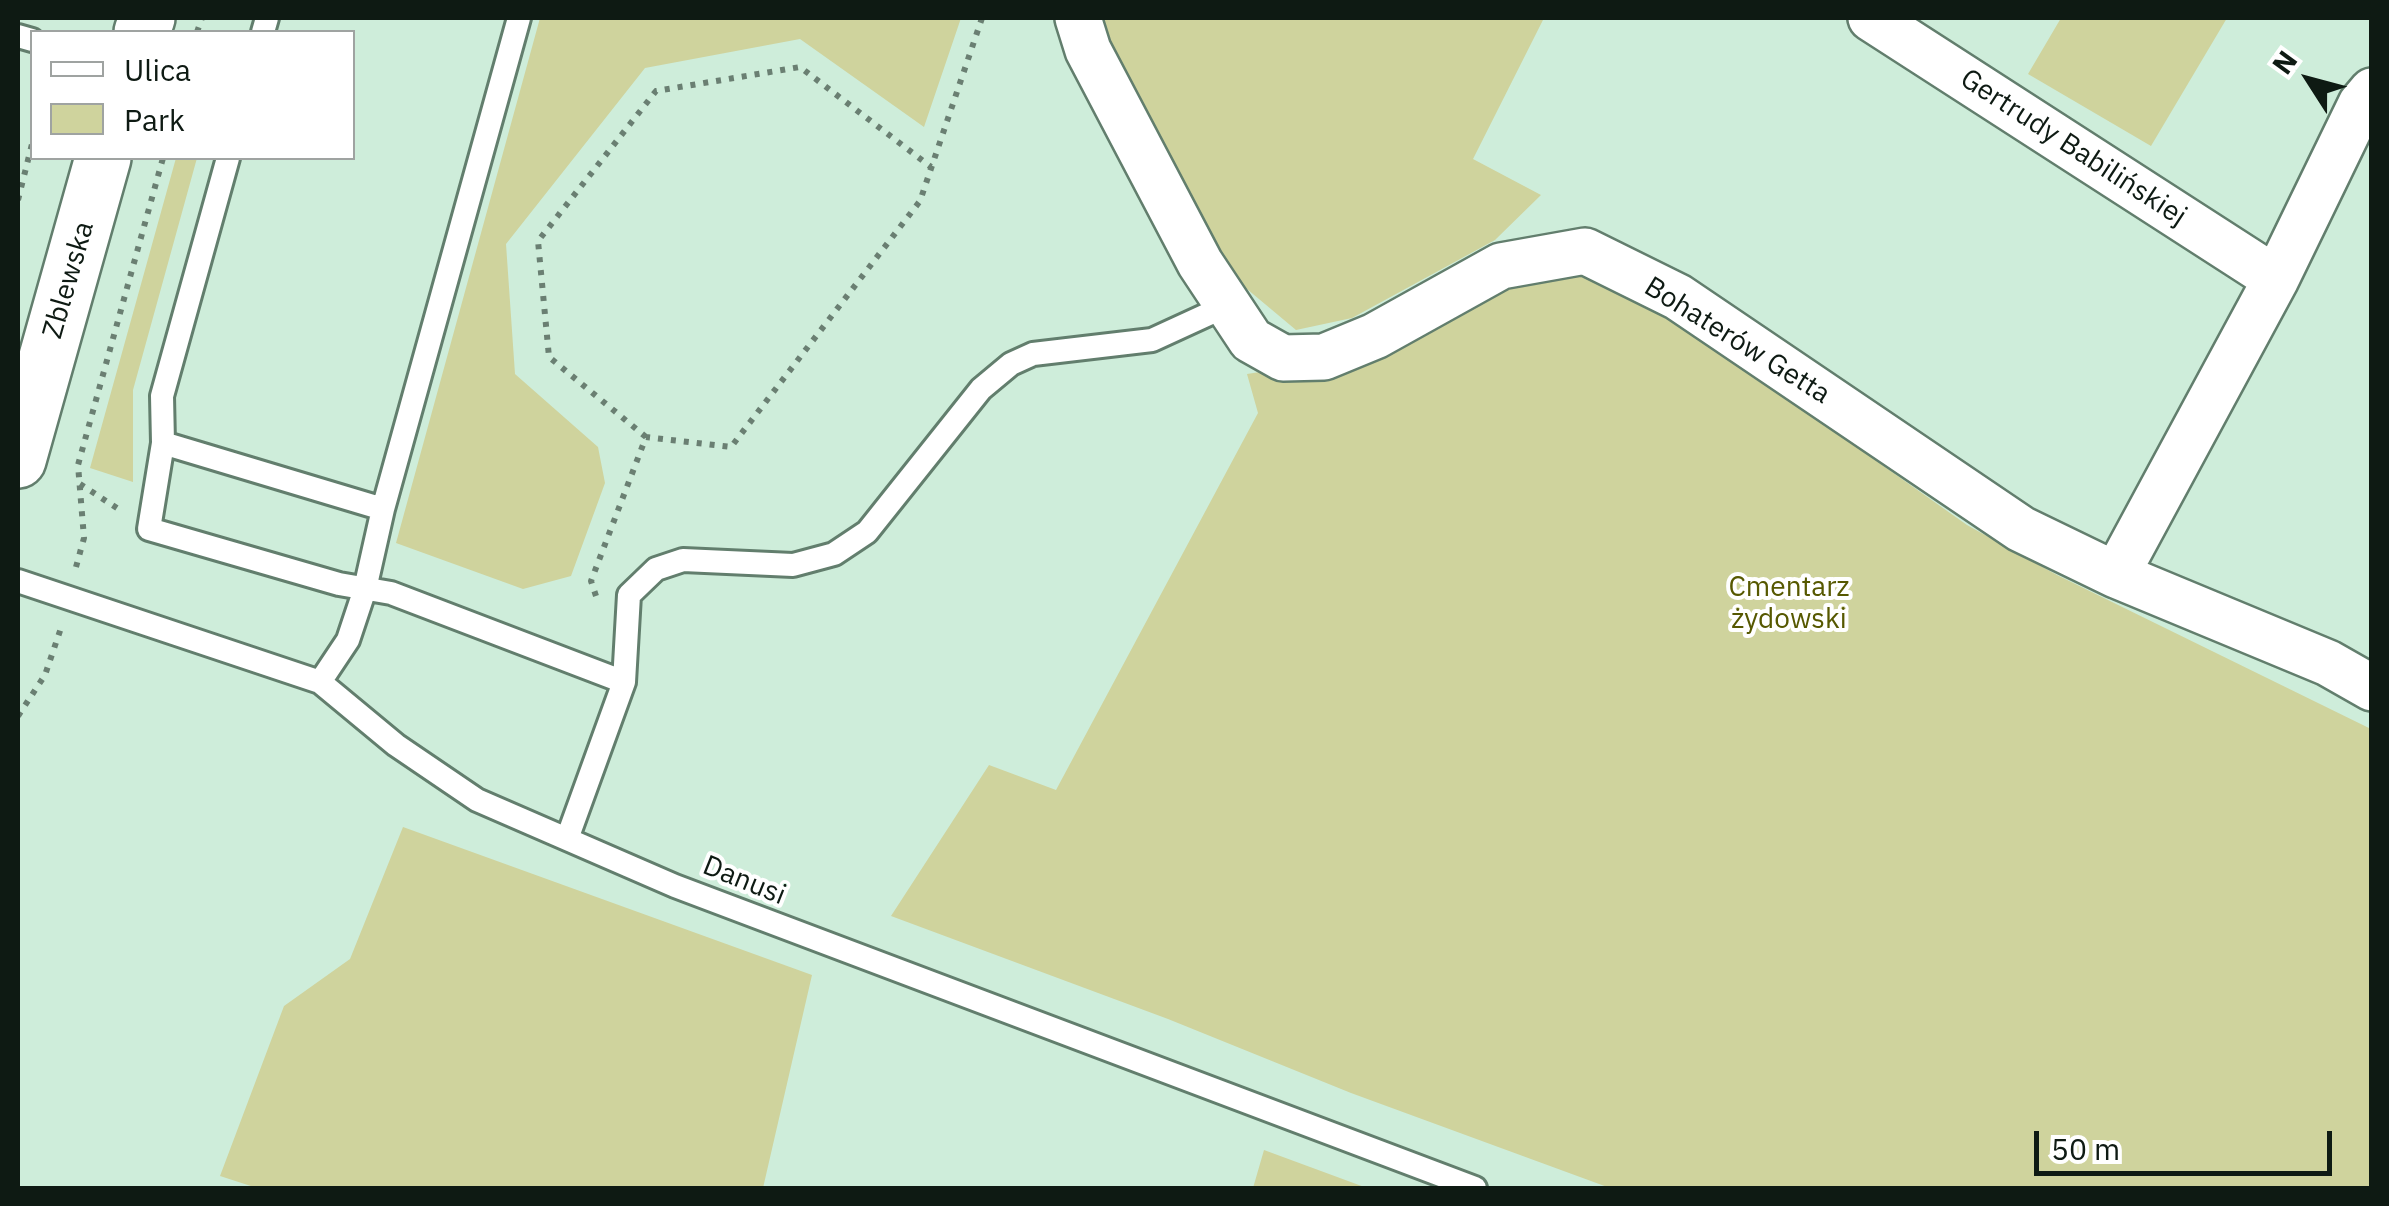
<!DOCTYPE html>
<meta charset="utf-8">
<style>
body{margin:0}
#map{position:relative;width:2389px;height:1206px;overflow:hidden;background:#ceedda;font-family:"IBM Plex Sans",sans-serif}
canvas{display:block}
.frame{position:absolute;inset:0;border:20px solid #0e1a13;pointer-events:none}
.legend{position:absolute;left:30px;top:30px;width:325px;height:130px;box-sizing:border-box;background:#fff;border:2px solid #9fa3a1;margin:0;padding:12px 18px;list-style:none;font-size:30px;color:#0e1a13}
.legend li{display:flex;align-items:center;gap:20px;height:50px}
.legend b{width:50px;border:2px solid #9fa3a1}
.north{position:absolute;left:2259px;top:30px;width:100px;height:100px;-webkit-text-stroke:8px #fff;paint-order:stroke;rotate:306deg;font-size:28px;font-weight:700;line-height:40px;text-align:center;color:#0e1a13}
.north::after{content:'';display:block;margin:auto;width:35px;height:45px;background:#0e1a13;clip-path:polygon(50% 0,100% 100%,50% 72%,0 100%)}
.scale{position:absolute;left:2034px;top:1131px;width:298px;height:45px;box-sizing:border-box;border:5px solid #0e1a13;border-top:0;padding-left:12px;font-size:30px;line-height:35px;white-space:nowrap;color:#0e1a13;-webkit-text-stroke:8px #fff;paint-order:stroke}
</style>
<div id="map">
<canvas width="2389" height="1206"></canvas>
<div class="frame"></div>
<ul class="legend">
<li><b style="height:12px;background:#fff"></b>Ulica</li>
<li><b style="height:28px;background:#cfd39d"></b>Park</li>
</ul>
<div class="north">N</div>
<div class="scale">50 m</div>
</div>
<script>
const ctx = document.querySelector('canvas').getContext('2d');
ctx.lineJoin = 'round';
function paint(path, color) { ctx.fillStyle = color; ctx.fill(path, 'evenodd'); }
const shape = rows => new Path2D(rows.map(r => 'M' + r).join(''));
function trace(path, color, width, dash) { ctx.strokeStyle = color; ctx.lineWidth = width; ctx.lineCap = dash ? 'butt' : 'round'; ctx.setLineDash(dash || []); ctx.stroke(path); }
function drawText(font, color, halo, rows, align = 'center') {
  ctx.font = font + ' "IBM Plex Sans",sans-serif'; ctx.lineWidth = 8; ctx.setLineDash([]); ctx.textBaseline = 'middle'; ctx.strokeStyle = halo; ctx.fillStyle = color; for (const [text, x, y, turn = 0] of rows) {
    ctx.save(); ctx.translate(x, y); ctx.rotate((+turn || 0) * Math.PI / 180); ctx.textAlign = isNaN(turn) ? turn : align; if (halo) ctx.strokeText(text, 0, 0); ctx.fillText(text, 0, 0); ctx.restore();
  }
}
paint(shape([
 [540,18,961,18,924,127,800,39,645,68,506,244,515,374,598,447,605,483,571,576,523,589,396,543],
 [1096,18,1544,18,1473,159,1541,195,1495,240,1352,318,1296,330,1235,279,1109,54],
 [2061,18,2227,18,2151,146,2028,74],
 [176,158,197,158,133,390,133,482,90,468],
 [1577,268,1663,310,1967,525,2057,575,2371,729,2371,1188,1610,1188,1351,1093,1168,1019,891,916,989,765,1056,790,1258,413,1247,374,1388,352,1501,281],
 [403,827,812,975,763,1188,257,1188,220,1176,284,1006,350,959],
 [1264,1150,1367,1188,1253,1188]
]), '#cfd39d');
const lane = shape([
 [263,32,267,18],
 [18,36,32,40],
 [228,158,162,396,163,443,149,529,339,584,391,593,624,682],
 [163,443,383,509],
 [18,581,320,682,396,745,477,800,675,886,1475,1188],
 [320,682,348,640,365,589,383,509,519,18],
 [567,839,624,682,629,595,656,569,683,560,793,565,834,554,867,532,981,389,1011,364,1033,354,1152,340,1226,306]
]);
const street = shape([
 [1078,18,1088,50,1200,263,1251,340,1283,358,1324,357,1375,336,1501,266,1585,251,1678,297,2021,529,2116,575,2328,663,2372,688],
 [1871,18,2276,279],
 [2116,575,2276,279,2361,104,2372,91]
]);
const primary = shape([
 [142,32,147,18],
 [18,460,103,158]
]);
trace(lane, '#627e6d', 28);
trace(street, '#627e6d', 50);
trace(primary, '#627e6d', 60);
trace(shape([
 [197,32,202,18],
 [18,200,32,144],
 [646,437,549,357,538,241,656,91,800,67,931,167],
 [80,484,123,512],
 [76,567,84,538,78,465,163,158],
 [596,596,591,581,646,437,731,447,920,201,982,18],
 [18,716,45,675,61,628]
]), '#6a7f72', 6, [5, 8]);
trace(lane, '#fff', 22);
trace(street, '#fff', 45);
trace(primary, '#fff', 55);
drawText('28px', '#0e1a13', '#fff', [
 ["Gertrudy Babilińskiej",2073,148,33],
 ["Zblewska",69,280,-74],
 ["Bohaterów Getta",1737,341,32],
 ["Danusi",744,881,22]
]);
drawText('28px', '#565800', '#fff', [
 ["Cmentarz",1789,588],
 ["żydowski",1789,620]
]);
</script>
